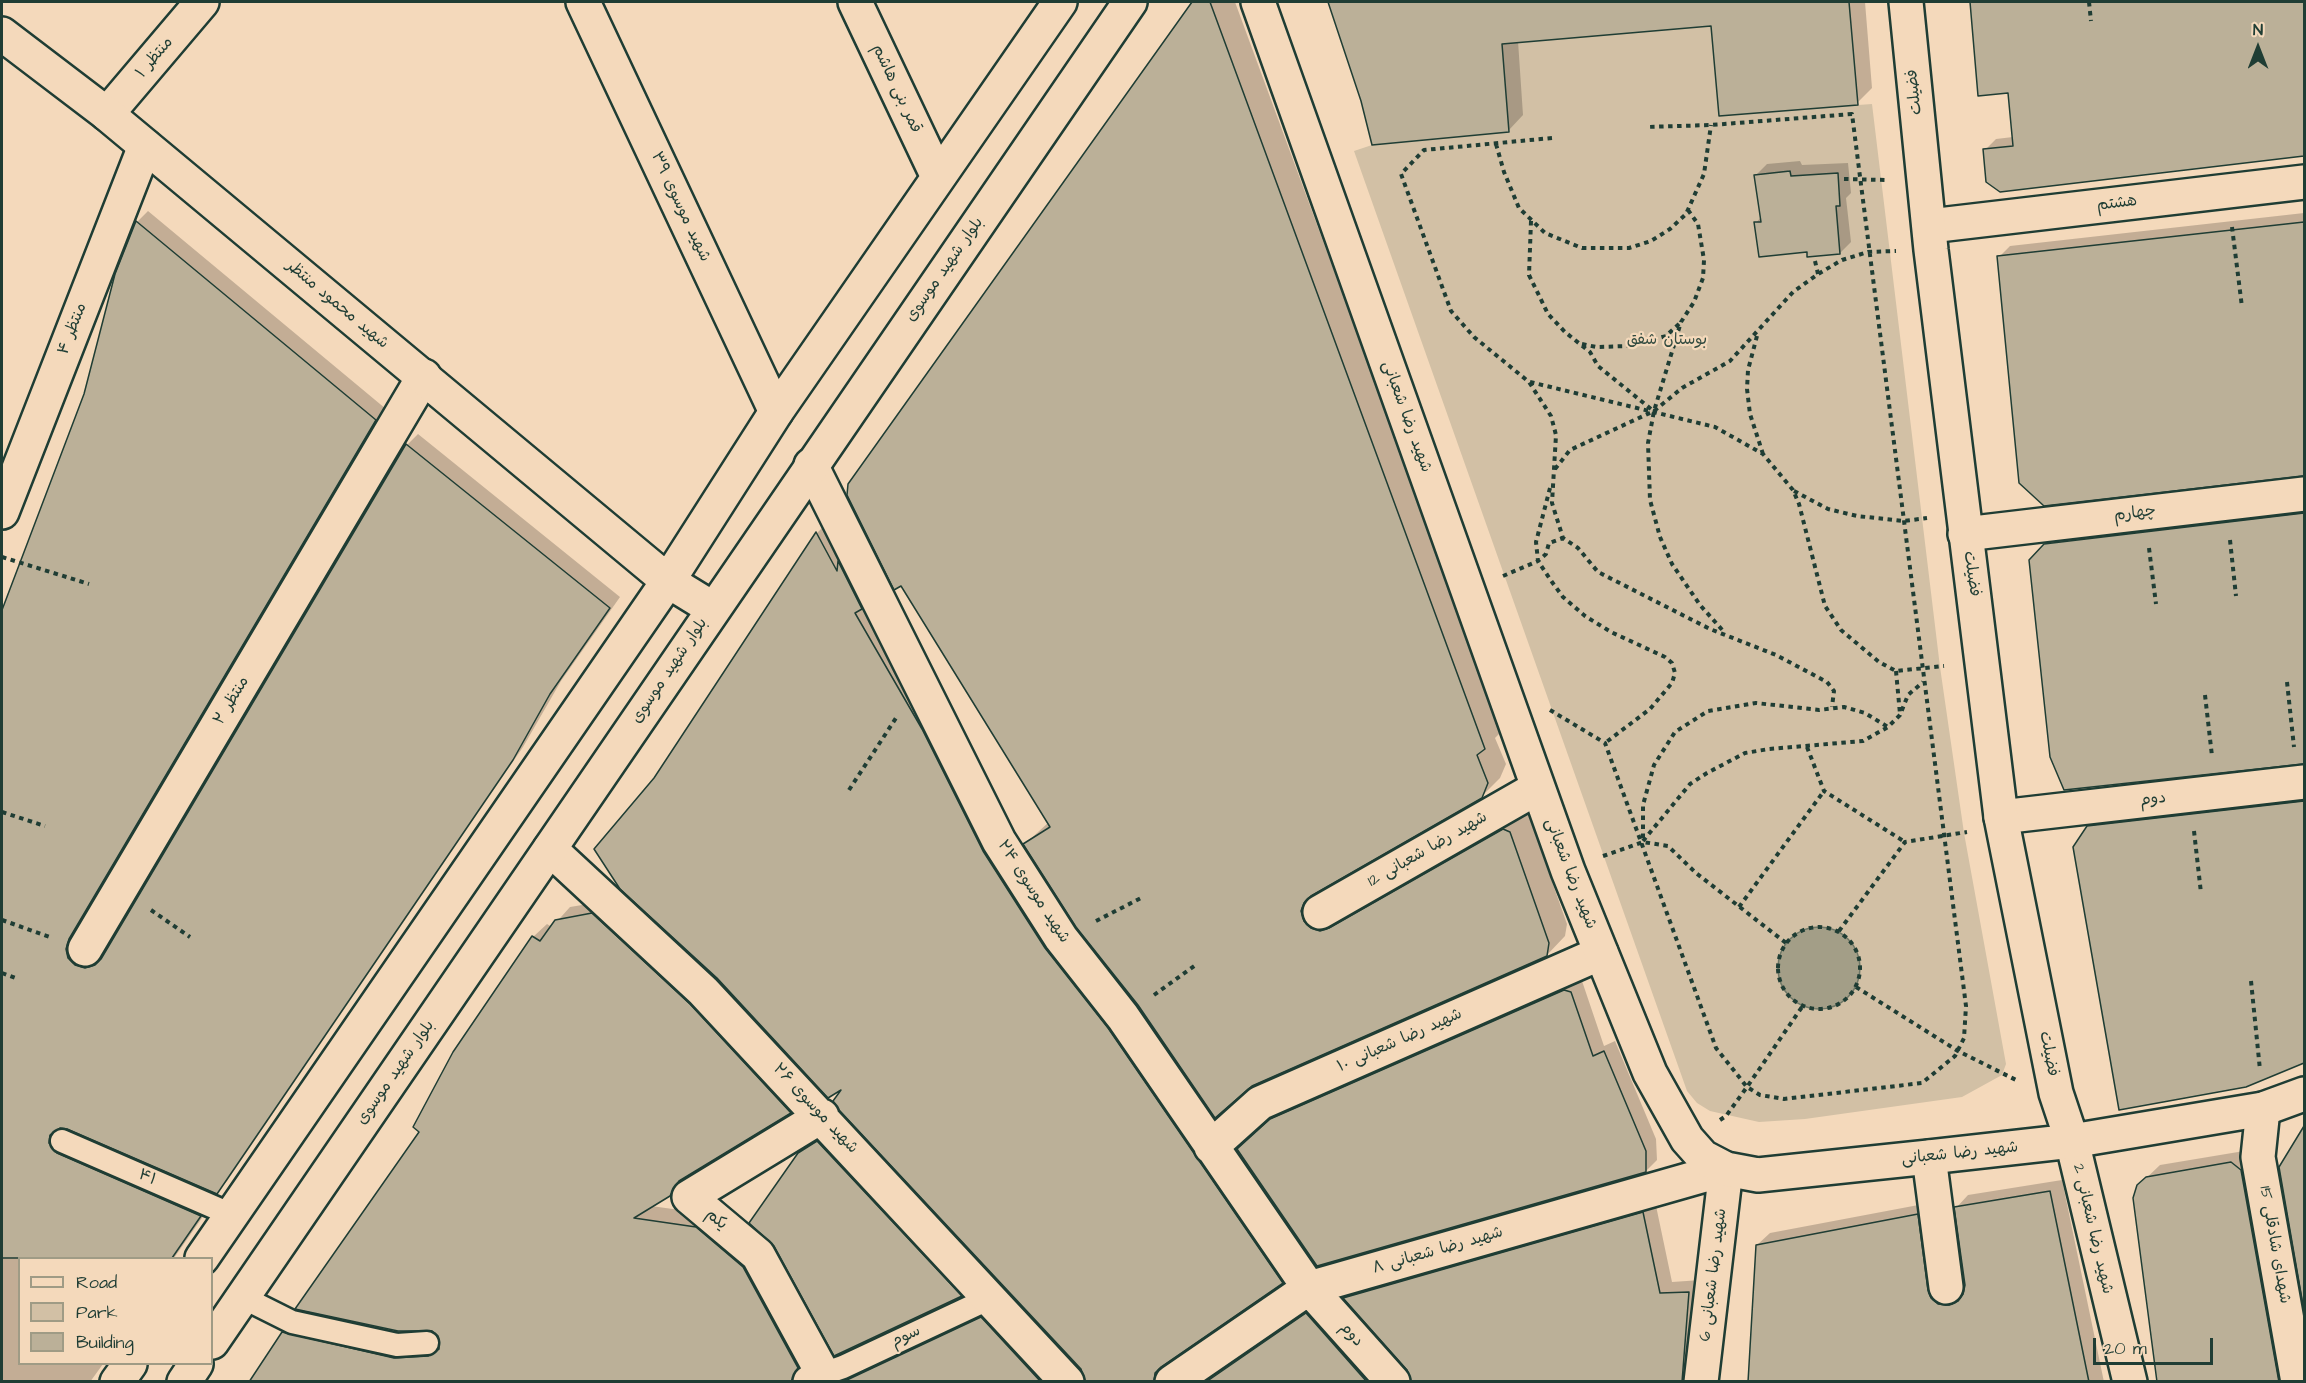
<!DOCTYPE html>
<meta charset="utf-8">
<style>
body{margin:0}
#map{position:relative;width:2306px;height:1383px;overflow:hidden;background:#f4d9bb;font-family:"Architects Daughter",sans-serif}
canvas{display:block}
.frame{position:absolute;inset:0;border:3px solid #1f3d34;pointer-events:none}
.legend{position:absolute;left:18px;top:1257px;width:195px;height:108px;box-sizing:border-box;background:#f4d9bb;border:2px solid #9f9b85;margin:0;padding:8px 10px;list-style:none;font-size:18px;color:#1f3d34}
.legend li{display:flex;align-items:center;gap:12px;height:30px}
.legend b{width:30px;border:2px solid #9f9b85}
.north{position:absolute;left:2228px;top:18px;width:60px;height:60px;-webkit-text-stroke:4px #f4d9bb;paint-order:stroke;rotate:0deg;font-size:16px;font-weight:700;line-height:24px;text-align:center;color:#1f3d34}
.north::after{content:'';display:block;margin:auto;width:21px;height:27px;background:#1f3d34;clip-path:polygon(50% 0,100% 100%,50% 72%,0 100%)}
.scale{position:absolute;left:2093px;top:1338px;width:120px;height:27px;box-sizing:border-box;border:3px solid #1f3d34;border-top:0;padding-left:8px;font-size:18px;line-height:21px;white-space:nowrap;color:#1f3d34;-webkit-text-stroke:4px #f4d9bb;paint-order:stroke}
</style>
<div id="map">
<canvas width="2306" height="1383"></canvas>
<div class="frame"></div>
<ul class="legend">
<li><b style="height:8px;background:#f4d9bb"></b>Road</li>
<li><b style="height:16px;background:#d2c0a5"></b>Park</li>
<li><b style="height:16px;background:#bbb098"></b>Building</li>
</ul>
<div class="north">N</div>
<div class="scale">20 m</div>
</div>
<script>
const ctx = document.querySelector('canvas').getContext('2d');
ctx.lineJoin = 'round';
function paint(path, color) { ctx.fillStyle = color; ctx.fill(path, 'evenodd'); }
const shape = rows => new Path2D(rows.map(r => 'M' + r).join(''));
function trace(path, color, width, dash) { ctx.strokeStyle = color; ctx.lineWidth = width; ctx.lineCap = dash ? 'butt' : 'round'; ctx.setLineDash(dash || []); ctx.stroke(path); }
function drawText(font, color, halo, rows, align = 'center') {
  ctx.font = font + ' "Architects Daughter","Playpen Sans Arabic",sans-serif'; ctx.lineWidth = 4.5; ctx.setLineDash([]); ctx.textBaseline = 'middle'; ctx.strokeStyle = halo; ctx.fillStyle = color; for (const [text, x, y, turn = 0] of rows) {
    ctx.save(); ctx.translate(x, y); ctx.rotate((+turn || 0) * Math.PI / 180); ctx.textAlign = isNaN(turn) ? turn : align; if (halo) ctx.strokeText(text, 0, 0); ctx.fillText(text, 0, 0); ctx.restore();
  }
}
paint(shape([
 [1711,26,1719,115,1872,104,1940,667,1964,833,2006,1064,2002,1075,1962,1097,1805,1119,1759,1122,1710,1111,1697,1103,1687,1091,1354,151,1372,145,1508,132,1502,44]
]), '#d2c0a5');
const water = shape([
 '1778 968a41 41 0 1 1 82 0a41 41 0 1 1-82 0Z'
]);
paint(water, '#a39e87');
trace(water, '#6e7766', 1.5);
paint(shape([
 [1194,2,1235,2,1503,730,1495,738,1506,764,1500,778,1481,797,1320,889,1321,902,1522,812,1528,814,1567,924,1565,936,1547,955,1139,1005,1025,844,1049,822,850,485],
 [1330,2,1865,2,1872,88,1857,103,1713,25,1518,41,1523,115,1508,131,1348,54],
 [1971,2,2304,2,2304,154,2000,190,1985,150,1996,139,2013,137,2009,92,1979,94],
 [1800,161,1802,165,1848,163,1851,193,1846,198,1851,242,1840,253,1809,251,1756,223,1761,217,1756,175,1767,164],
 [148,211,386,409,97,957,105,955,407,445,418,434,620,597,561,681,523,747,227,1181,216,1192,68,1127,60,1126,59,1132,211,1205,174,1258,20,1258,20,1364,103,1364,90,1382,2,1382,2,614,86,395,137,222],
 [2304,213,2304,474,1999,257,2010,246],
 [2304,504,2304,762,2045,545,2056,533],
 [828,522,934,717,1294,1270,1282,1282,1167,1361,1165,1370,1170,1382,1100,1382,846,1085,655,779,817,533],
 [2304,792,2304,1062,2245,1085,2088,827,2100,815],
 [606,901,803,1099,790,1112,687,1174,669,1195,651,1206,709,1214,756,1254,810,1382,250,1382,283,1333,297,1319,409,1345,440,1344,421,1132,533,937,547,924,552,927,570,907],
 [1576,980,1582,981,1604,1046,1615,1041,1656,1139,1657,1160,1646,1171,1249,1139,1283,1108],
 [829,1131,971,1285,961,1295,799,1154,810,1142],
 [2304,1133,2304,1303,2280,1168],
 [2244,1151,2288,1373,2279,1382,2159,1382,2138,1186,2160,1165],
 [2062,1180,2104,1382,1749,1382,1757,1245,1770,1233,1929,1203,1951,1292,1962,1294,1966,1285,1956,1208,1968,1195],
 [1655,1201,1672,1282,1701,1280,1692,1382,1413,1382,1409,1369,1345,1298,1357,1286],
 [1319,1302,1391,1382,1202,1382],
 [995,1305,1050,1382,839,1382,855,1370]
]), '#0003');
const building = shape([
 [1192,2,1210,2,1485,749,1477,755,1488,783,1482,798,1311,896,1304,903,1301,911,1304,921,1311,928,1320,931,1329,928,1503,829,1510,832,1549,943,1547,956,1252,1086,1215,1118,1138,1005,1076,927,1023,844,1050,827,901,586,894,590,847,495,848,484,1192,2],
 [1328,2,1849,2,1858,105,1719,116,1711,26,1502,44,1509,132,1372,145,1361,101,1328,2],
 [1970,2,2304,2,2304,156,2000,192,1986,182,1983,149,2013,146,2008,93,1978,96,1970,2],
 [1790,171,1791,176,1838,173,1840,206,1836,206,1840,254,1807,257,1807,252,1759,257,1754,222,1761,222,1754,175,1790,171],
 [136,221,376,420,69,939,66,949,68,958,75,965,85,968,95,965,101,959,406,444,610,608,550,694,513,760,217,1194,67,1129,60,1128,50,1135,49,1143,57,1153,201,1216,172,1258,2,1258,2,610,84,394,115,274,136,221],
 [2304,222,2304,476,2044,506,2019,483,1997,256,2304,222],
 [2304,513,2304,764,2064,790,2050,757,2029,560,2044,544,2304,513],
 [816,532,837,571,838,561,862,609,855,613,922,729,983,851,1045,948,1108,1028,1283,1283,1161,1367,1155,1373,1154,1382,1085,1382,1081,1369,839,1110,833,1101,841,1090,828,1098,717,978,620,889,594,849,654,778,816,532],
 [2304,801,2304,1063,2246,1087,2119,1110,2073,847,2087,826,2304,801],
 [592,913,690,1004,791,1113,679,1181,670,1196,634,1218,696,1227,743,1267,798,1368,791,1382,249,1382,282,1332,394,1358,428,1356,439,1349,438,1336,432,1331,398,1331,295,1309,419,1132,413,1127,453,1052,532,936,540,941,555,920,592,913],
 [1564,990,1571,992,1593,1056,1604,1051,1646,1151,1646,1172,1317,1266,1237,1149,1270,1119,1564,990],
 [2304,1126,2304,1311,2279,1167,2304,1126],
 [817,1141,962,1296,834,1356,774,1246,749,1223,798,1153,817,1141],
 [2231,1162,2241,1170,2279,1382,2157,1382,2133,1198,2137,1185,2146,1177,2231,1162],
 [2050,1191,2089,1382,1748,1382,1756,1245,1918,1214,1928,1290,1931,1298,1938,1304,1949,1305,1958,1301,1963,1294,1965,1285,1954,1207,2050,1191],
 [1643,1212,1660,1293,1689,1292,1682,1382,1411,1382,1407,1370,1343,1298,1643,1212],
 [1306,1313,1367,1382,1206,1382,1306,1313],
 [981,1317,1041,1382,842,1382,849,1379,981,1317]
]);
paint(building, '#bbb098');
trace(building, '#1f3d34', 1.5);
const lane = shape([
 [62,1141,232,1215],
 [242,1297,292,1322,397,1345,427,1343],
 [823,1374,843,1367,988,1299]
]);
const street = shape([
 [583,2,776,412],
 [107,114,202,2],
 [1930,226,2304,182],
 [811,465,999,841,1061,938,1123,1017,1309,1288,1393,1382],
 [2,512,145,146],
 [1965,534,2304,494],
 [2001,817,2304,782],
 [550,849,703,991,1067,1382],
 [1320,912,1537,788],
 [85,949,424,376],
 [2263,1109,2258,1157,2298,1382],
 [2072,1141,2130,1382],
 [1211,1147,1260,1103,1601,953],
 [1929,1157,1946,1287],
 [810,1382,823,1374,758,1255,689,1197,822,1116],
 [1172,1382,1309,1288,1726,1169,1701,1382]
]);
const secondary = shape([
 [855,2,938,177],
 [1258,2,1568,871,1650,1073,1687,1139,1703,1157,1726,1169,1758,1175,1929,1157,2072,1141,2263,1109,2304,1094],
 [1906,2,1931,250,2001,817,2056,1093,2072,1141],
 [2,34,107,114,668,581,712,608],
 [202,1258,668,581,776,412,1060,2],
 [212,1342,1130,2],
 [117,1382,130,1364],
 [184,1382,196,1364]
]);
trace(lane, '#1f3d34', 27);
trace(street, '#1f3d34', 38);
trace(secondary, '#1f3d34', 38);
trace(shape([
 [2089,2,2091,21],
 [1552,138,1424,150,1401,174,1451,311,1474,337,1529,382,1551,416,1556,435,1552,503,1563,538,1578,548,1598,572,1710,629,1776,655,1827,682,1834,691,1832,707],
 [1496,144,1504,172,1519,208,1545,233,1582,248,1629,248,1651,241,1670,229,1686,214,1704,174,1711,125],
 [1844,179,1886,180],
 [1688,210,1698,224,1704,260,1703,278,1694,302,1681,322,1654,411,1648,443,1650,500,1660,537,1672,564,1700,605,1725,633],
 [1531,221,1529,275,1548,314,1565,332,1590,352,1598,366,1651,409],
 [2232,227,2242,307],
 [1815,261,1818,274],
 [1757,336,1748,370,1747,389,1750,414,1763,454],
 [1582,344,1596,347,1630,346,1666,336,1681,322],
 [1530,382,1715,427,1763,454,1793,490,1799,504,1825,606,1841,630,1879,662,1896,671,1944,666],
 [1555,469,1570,450,1654,411,1682,388,1730,361,1793,292,1818,274,1842,260,1868,252,1896,251],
 [1550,488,1536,542,1538,561,1552,582,1563,597,1585,616,1611,632,1665,657,1672,663,1675,673,1672,683,1650,709,1605,743],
 [1794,491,1828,509,1857,516,1904,521,1927,518],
 [2230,540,2236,596],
 [2149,548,2156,604],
 [2,557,89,584],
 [1503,576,1538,561,1546,554,1549,543,1563,538],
 [1896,671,1900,714],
 [2287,682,2294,747],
 [2205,695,2212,756],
 [1550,710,1605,743,1716,1048,1747,1087,1760,1095,1784,1099,1922,1083,1955,1056,1964,1038,1966,1006,1852,114,1711,125,1646,127],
 [1807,747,1824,791,1905,842],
 [849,790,896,718],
 [2,812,45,826],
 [2194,831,2201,893],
 [1643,838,1643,805,1654,765,1675,732,1708,711,1756,703,1819,710,1844,707,1865,713,1888,727],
 [1643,841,1690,784,1707,773,1745,753,1769,749,1863,741,1888,727,1900,715,1908,695,1923,682],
 [1603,856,1643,842,1668,846,1696,873,1786,943],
 [1739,907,1824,791],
 [151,910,190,937],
 [2,920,50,937],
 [1096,921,1141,898],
 '1778 968a41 41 0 1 1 82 0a41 41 0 1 1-82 0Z',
 [1839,931,1905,842,1967,832],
 [2,973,18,979],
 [2251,981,2260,1070],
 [1856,987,1958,1051,2016,1080],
 [1154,995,1197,964],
 [1720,1120,1726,1116,1747,1087,1802,1007]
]), '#1f3d34', 4, [4.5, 4.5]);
trace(lane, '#f4d9bb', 22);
trace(street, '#f4d9bb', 33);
trace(secondary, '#f4d9bb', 33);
drawText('16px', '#1f3d34', '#f4d9bb', [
 ["منتظر ۱",155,58,-50],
 ["قمر بنی هاشم",896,89,65],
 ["فضیلت",1915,92,-96],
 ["هشتم",2117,204,-7],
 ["شهید موسوی ۳۹",680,207,65],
 ["بلوار شهید موسوی",945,270,-55],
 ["شهید محمود منتظر",337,305,40],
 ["منتظر ۴",73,329,-69],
 ["شهید رضا شعبانی",1406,417,70],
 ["چهارم",2135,514,-7],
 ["فضیلت",1971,574,82],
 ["بلوار شهید موسوی",670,671,-56],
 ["منتظر ۲",232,701,-59],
 ["دوم",2153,800,-7],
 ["شهید رضا شعبانی 12",1428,850,-30],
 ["شهید رضا شعبانی",1570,874,69],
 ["شهید موسوی ۲۴",1033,892,57],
 ["شهید رضا شعبانی ۱۰",1400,1041,-24],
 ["فضیلت",2048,1054,79],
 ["بلوار شهید موسوی",396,1073,-55],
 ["شهید موسوی ۲۶",815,1109,47],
 ["شهید رضا شعبانی",1960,1154,-6],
 ["۴۱",147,1178,24],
 ["یکم",716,1220,40],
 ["شهید رضا شعبانی 2",2092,1229,77],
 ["شهدای شادقلی 15",2274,1245,80],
 ["شهید رضا شعبانی ۸",1438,1251,-16],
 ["شهید رضا شعبانی 6",1714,1275,-83],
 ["دوم",1351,1335,48],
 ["سوم",906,1337,-25]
]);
drawText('16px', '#314a3f', '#f4d9bb', [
 ["بوستان شفق",1667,341]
]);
</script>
